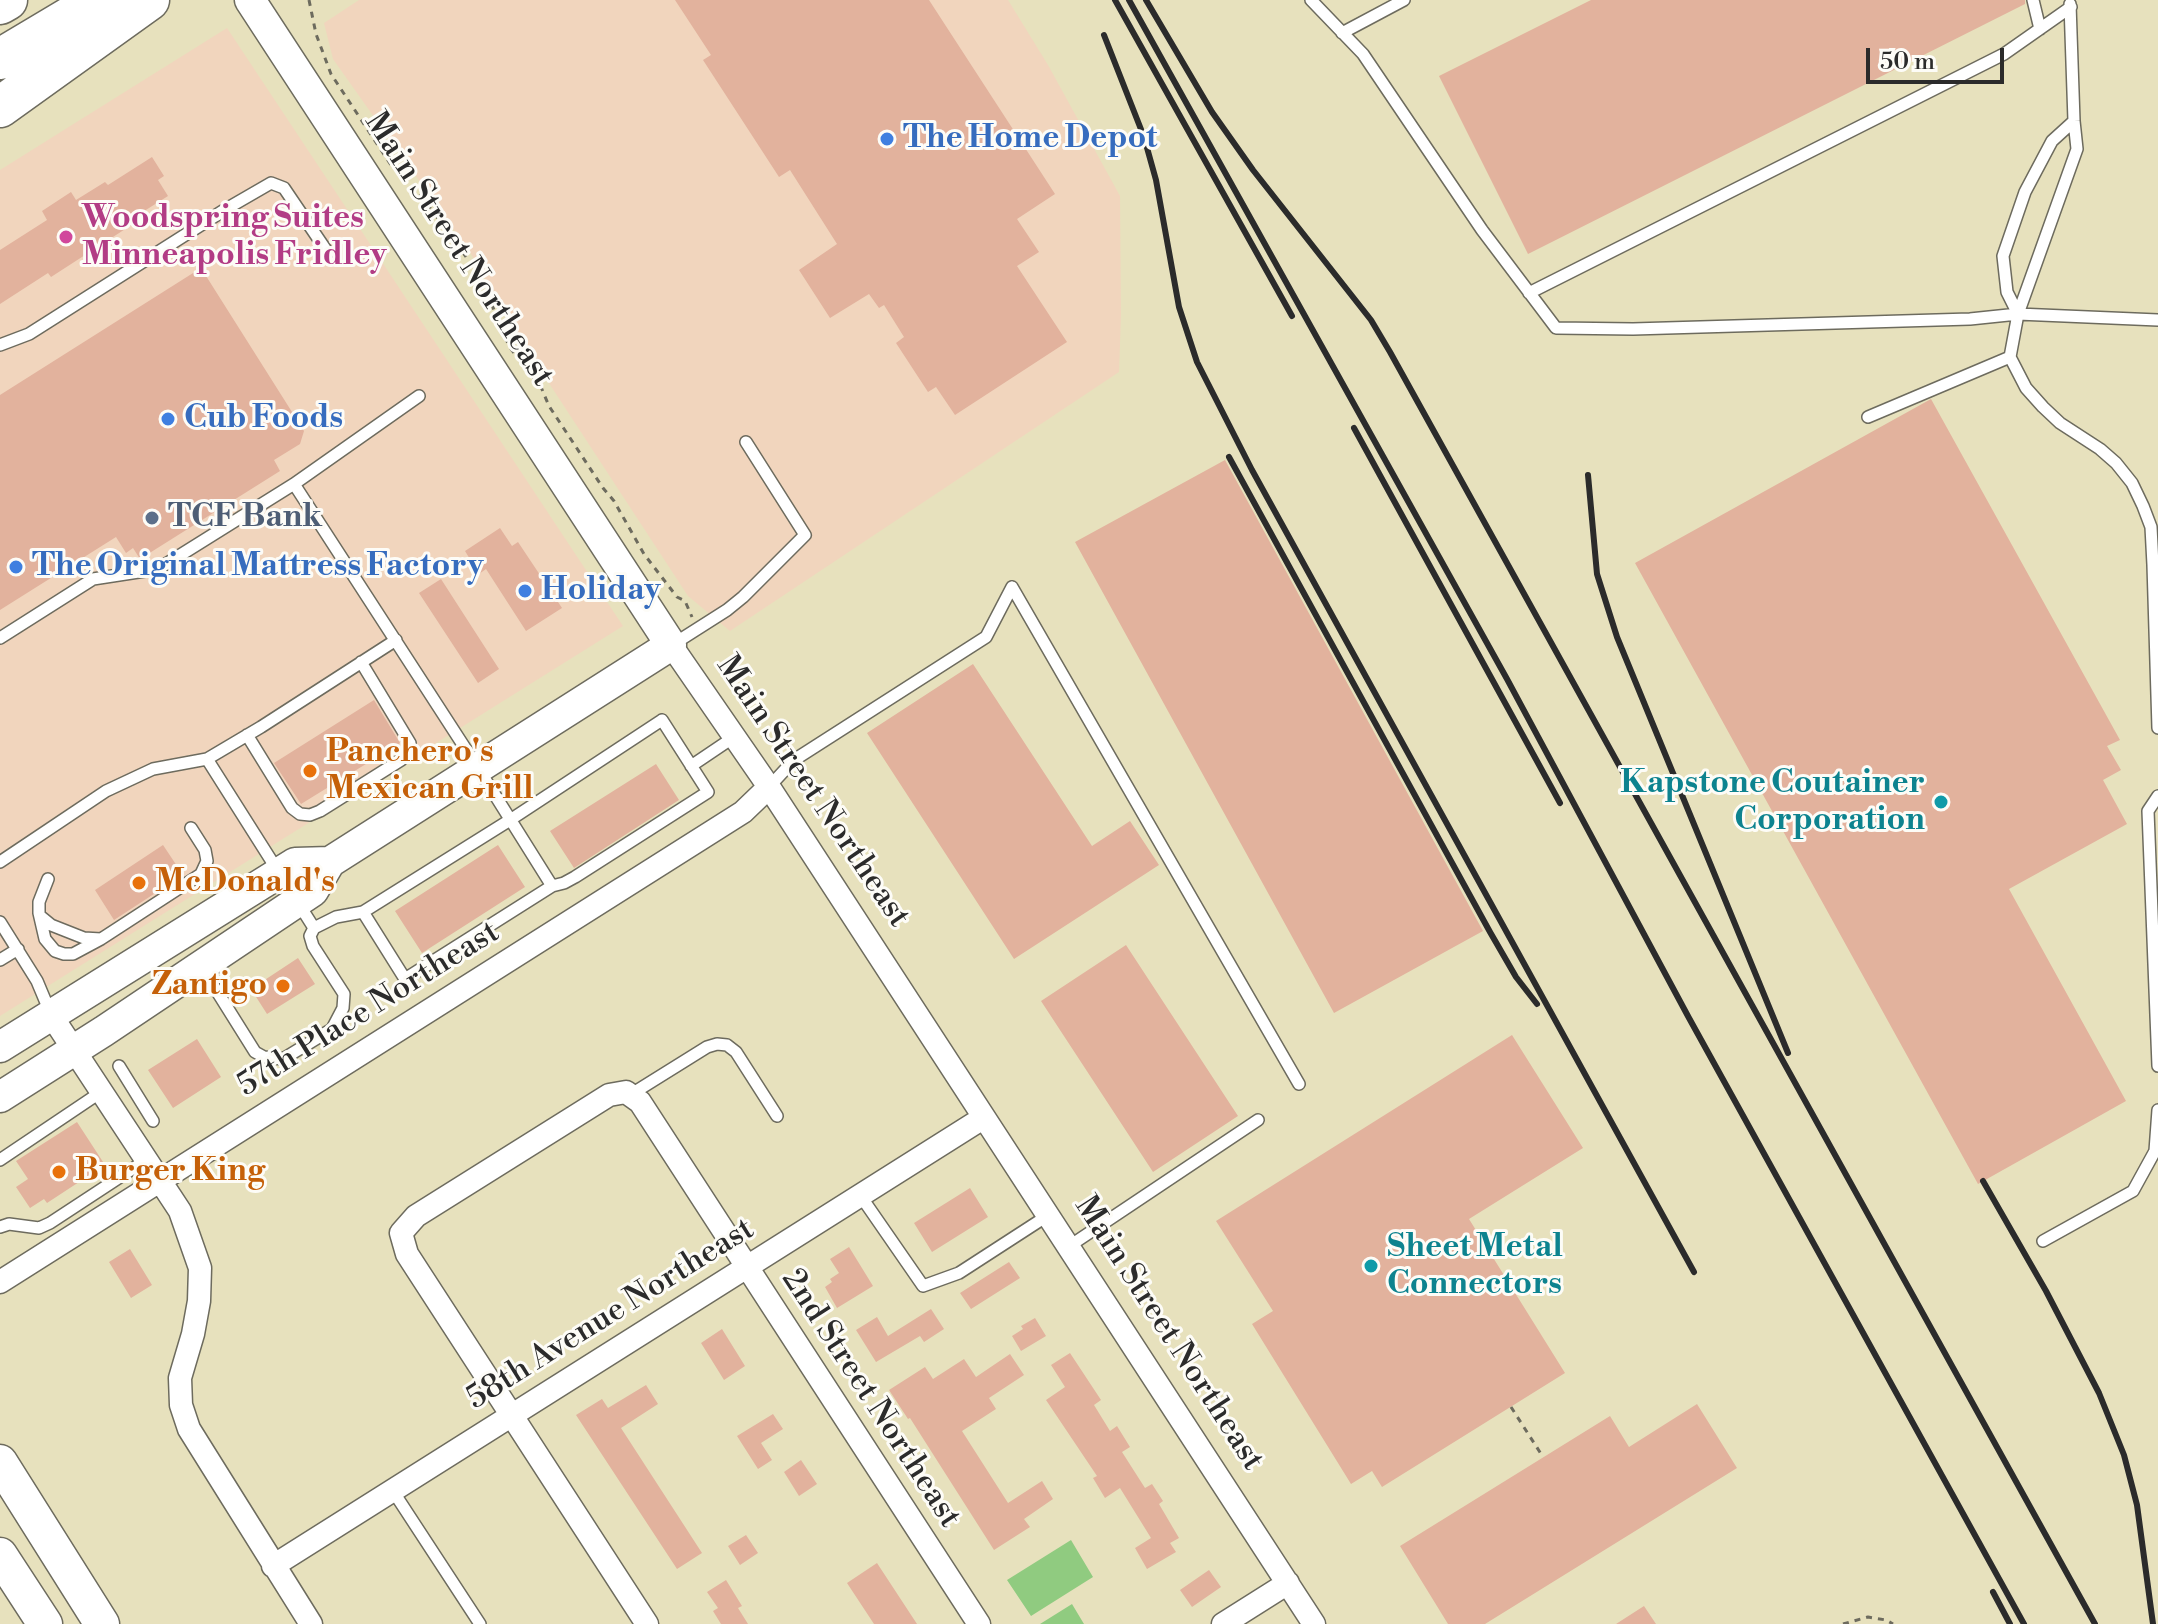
<!DOCTYPE html>
<style>
body{margin:0}
#map{position:relative;width:2158px;height:1624px;overflow:hidden;background:#e7e1bd;font-family:"Libre Bodoni",serif}
canvas{display:block}
.scale{position:absolute;left:1866px;top:48px;width:138px;height:36px;box-sizing:border-box;border:4px solid #2b2b2b;border-top:0;padding-left:10px;font-size:24px;line-height:28px;white-space:nowrap;color:#2b2b2b;-webkit-text-stroke:6px #fdfcf7;paint-order:stroke}
</style>
<div id="map">
<canvas width="2158" height="1624"></canvas>
<div class="scale">50 m</div>
</div>
<script>
const ctx = document.querySelector('canvas').getContext('2d');
ctx.lineJoin = 'round';
function paint(path, color) { ctx.fillStyle = color; ctx.fill(path, 'evenodd'); }
const shape = rows => new Path2D(rows.map(r => 'M' + r).join(''));
function trace(path, color, width, dash) { ctx.strokeStyle = color; ctx.lineWidth = width; ctx.lineCap = dash ? 'butt' : 'round'; ctx.setLineDash(dash || []); ctx.stroke(path); }
function drawText(font, color, halo, rows, align = 'center') {
  ctx.font = font + ' "Libre Bodoni",serif'; ctx.lineWidth = 6; ctx.setLineDash([]); ctx.textBaseline = 'middle'; ctx.strokeStyle = halo; ctx.fillStyle = color; for (const [text, x, y, turn = 0] of rows) {
    ctx.save(); ctx.translate(x, y); ctx.rotate((+turn || 0) * Math.PI / 180); ctx.textAlign = isNaN(turn) ? turn : align; if (halo) ctx.strokeText(text, 0, 0); ctx.fillText(text, 0, 0); ctx.restore();
  }
}
paint(shape([
 [359,0,1008,0,1048,65,1120,196,1121,315,1119,372,730,631,688,596,511,325,471,254,333,59,324,23],
 [227,28,623,626,0,1016,0,170]
]), '#f1d5bd');
paint(shape([
 [1071,1540,1093,1577,1031,1616,1007,1580],
 [1072,1604,1084,1624,1040,1624]
]), '#90cb80');
paint(shape([
 [675,0,929,0,1055,194,1017,219,1039,252,1017,266,1067,342,955,415,936,387,928,392,896,343,904,337,884,305,879,308,869,294,830,318,799,270,837,244,790,170,779,177,703,60,711,55],
 [1591,0,2025,0,2025,4,1528,254,1439,76],
 [152,157,164,176,158,180,168,196,130,220,133,224,51,277,48,273,0,304,0,250,47,220,42,211,71,192,76,200,105,182,108,185],
 [201,268,304,431,300,444,274,460,280,471,140,559,133,548,126,553,116,537,0,610,0,395],
 [1931,399,2120,740,2107,746,2121,770,2103,780,2127,824,2009,889,2126,1101,1978,1184,1635,563],
 [1225,460,1483,931,1334,1013,1075,542],
 [500,528,512,546,518,542,562,608,526,631,486,569,479,574,465,551],
 [441,579,499,669,478,683,419,593],
 [973,664,1092,846,1130,821,1159,865,1014,959,867,733],
 [374,700,400,743,301,804,274,763],
 [656,764,679,800,574,868,550,831],
 [163,845,183,875,114,920,95,890],
 [498,845,525,887,422,953,395,911],
 [1126,945,1238,1116,1153,1172,1041,1001],
 [298,958,315,984,267,1014,251,989],
 [1512,1035,1583,1148,1469,1219,1565,1373,1382,1487,1372,1471,1351,1484,1252,1324,1273,1311,1216,1221],
 [197,1039,221,1077,173,1108,148,1070],
 [77,1122,105,1165,47,1203,44,1199,30,1208,16,1187,28,1179,16,1161],
 [970,1188,988,1217,932,1252,914,1223],
 [849,1247,873,1286,837,1308,825,1287,832,1282,830,1279,839,1273,830,1259],
 [130,1249,152,1285,131,1298,109,1262],
 [1009,1262,1020,1278,971,1309,960,1293],
 [931,1309,944,1329,924,1342,920,1336,876,1362,856,1330,877,1317,888,1336],
 [1035,1318,1046,1336,1021,1351,1012,1336,1023,1329,1021,1326],
 [722,1329,745,1366,724,1380,701,1343],
 [1070,1353,1101,1400,1094,1405,1110,1431,1117,1426,1130,1447,1122,1452,1145,1488,1152,1484,1163,1501,1159,1504,1179,1538,1170,1543,1176,1552,1147,1569,1135,1548,1151,1538,1120,1488,1105,1498,1093,1478,1097,1476,1046,1400,1065,1387,1051,1365],
 [1010,1354,1024,1375,989,1398,996,1409,962,1431,1008,1503,1042,1481,1053,1499,1024,1519,1030,1527,994,1550,910,1418,908,1419,889,1390,925,1367,933,1379,964,1359,976,1377],
 [646,1385,658,1404,621,1428,702,1553,677,1569,576,1415,602,1399,608,1408],
 [1697,1404,1737,1468,1485,1624,1448,1624,1400,1546,1610,1416,1629,1447],
 [773,1414,783,1429,761,1443,772,1460,758,1469,737,1436],
 [801,1460,817,1484,799,1496,784,1472],
 [746,1535,758,1553,740,1565,728,1546],
 [877,1563,917,1624,874,1624,847,1583],
 [1209,1570,1221,1587,1192,1607,1180,1590],
 [726,1580,742,1606,738,1608,748,1624,721,1624,713,1611,718,1608,707,1592],
 [1644,1606,1656,1624,1616,1624]
]), '#e2b29d');
const lane = shape([
 [1311,0,1363,54,1482,230,1556,328,1633,329,1970,319,2018,314,2158,320],
 [2033,0,2040,29],
 [1342,33,1404,0],
 [1529,293,2004,54,2071,7],
 [2018,314,2007,292,2003,256,2025,192,2052,141,2074,121],
 [0,345,29,334,226,209,271,183,284,188,328,253],
 [2010,357,2026,388,2043,407,2060,423,2100,449,2116,463,2132,483,2143,506,2151,527,2153,565,2158,728],
 [1868,417,2010,357,2018,314,2077,149,2074,121,2070,4],
 [294,484,478,768,552,886],
 [1012,587,1299,1084],
 [0,638,93,579,158,569,294,484,419,396],
 [672,645,727,610,743,597,805,535,746,442],
 [662,720,708,792,575,877,564,883,552,886,405,979,363,912,510,820,662,720],
 [247,735,292,808,300,814,310,815,320,811,401,760,409,751,410,743,361,662],
 [207,759,314,928],
 [691,766,734,737],
 [769,787,794,760,986,637,1012,587],
 [2158,796,2148,811,2158,1066],
 [0,862,106,791,153,769,207,759,261,727,396,640],
 [48,879,39,902,39,913,45,939,55,951,64,954,73,954,101,939,201,874,207,861,205,850,191,828],
 [40,916,51,925,84,938,101,939],
 [0,922,37,981,50,1012],
 [0,960,18,949],
 [203,969,255,1052,264,1057,283,1059,332,1029,343,1008,344,994,313,946,310,936,314,928,336,917,363,912],
 [119,1066,153,1121],
 [630,1095,707,1047,717,1044,727,1045,736,1052,777,1116],
 [0,1160,101,1092],
 [860,1195,923,1286,959,1273,1047,1216],
 [0,1227,9,1224,39,1228,50,1223,146,1160],
 [2043,1241,2133,1191,2155,1151,2158,1110],
 [1068,1247,1258,1120],
 [393,1491,480,1624]
]);
const street = shape([
 [671,645,769,787,1314,1624],
 [51,1015,180,1211,200,1268,199,1301,193,1334,180,1378,181,1405,189,1429,311,1624],
 [0,1282,743,812,769,787],
 [273,1566,983,1118],
 [647,1624,407,1254,401,1233,416,1216,609,1095,626,1092,640,1102,979,1624],
 [1223,1624,1288,1583]
]);
const secondary = shape([
 [0,1047,295,863,330,862],
 [0,1097,104,1031,313,891,330,862,671,645,250,0]
]);
const primary = shape([
 [0,1462,102,1624],
 [0,1555,45,1624]
]);
const highway = shape([
 [0,4,7,0],
 [0,59,99,0],
 [0,107,149,0]
]);
trace(lane, '#6d6b5e', 14);
trace(street, '#6d6b5e', 25);
trace(secondary, '#6d6b5e', 33);
trace(primary, '#6d6b5e', 37);
trace(highway, '#6d6b5e', 43);
trace(shape([
 [309,0,316,34,331,74,393,168,408,178,478,273,486,287,500,328,511,349,541,387,549,406,603,488,614,501,644,554,677,597,685,601,692,617],
 [1511,1407,1543,1457],
 [1843,1624,1868,1617,1886,1620,1893,1624]
]), '#6d6b5e', 3, [6, 6]);
trace(lane, '#fff', 11);
trace(street, '#fff', 22);
trace(secondary, '#fff', 30);
trace(primary, '#fff', 34);
trace(highway, '#fff', 40);
trace(shape([
 [1115,0,1292,316],
 [1129,0,1507,679,1689,1018,2024,1624],
 [1146,0,1212,112,1253,170,1371,320,1390,352,2095,1624],
 [1104,35,1144,137,1156,180,1179,307,1197,362,1252,470,1694,1272],
 [1354,428,1560,803],
 [1229,457,1490,932,1516,977,1537,1004],
 [1588,475,1597,574,1617,637,1788,1053],
 [1983,1181,2046,1291,2099,1393,2124,1455,2137,1505,2153,1624],
 [1993,1592,2010,1624]
]), '#2b2b2b', 6);
for (const [x, y, r, color] of [
 [887,139,8,"#3f7fe0"],
 [66,237,8,"#d1479c"],
 [168,419,8,"#3f7fe0"],
 [152,518,8,"#5c6f8a"],
 [16,567,8,"#3f7fe0"],
 [525,591,8,"#3f7fe0"],
 [310,771,8,"#e8710a"],
 [1941,802,8,"#0f9aa8"],
 [139,883,8,"#e8710a"],
 [283,986,8,"#e8710a"],
 [59,1172,8,"#e8710a"],
 [1371,1266,8,"#0f9aa8"]
]) { const dot = new Path2D(); dot.arc(x, y, r, 0, 2 * Math.PI); ctx.fillStyle = color; ctx.fill(dot); trace(dot, '#fdfcf7', 3); }
drawText('bold 32px', '#366cbe', '#fdfcf7', [
 ["The Home Depot",903,139],
 ["Cub Foods",184,419],
 ["The Original Mattress Factory",32,567],
 ["Holiday",541,591]
], 'left');
drawText('bold 32px', '#b23c85', '#fdfcf7', [
 ["Woodspring Suites",82,219],
 ["Minneapolis Fridley",82,256]
], 'left');
drawText('32px', '#2b2b2b', '#fdfcf7', [
 ["Main Street Northeast",458,250,57],
 ["Main Street Northeast",812,792,56],
 ["57th Place Northeast",369,1010,-32],
 ["58th Avenue Northeast",611,1315,-32],
 ["Main Street Northeast",1168,1334,57],
 ["2nd Street Northeast",870,1399,57]
]);
drawText('bold 32px', '#4e5e75', '#fdfcf7', [
 ["TCF Bank",168,518]
], 'left');
drawText('bold 32px', '#c56008', '#fdfcf7', [
 ["Panchero's",326,753],
 ["Mexican Grill",326,790],
 ["McDonald's",155,883],
 ["Zantigo",267,986,"right"],
 ["Burger King",75,1172]
], 'left');
drawText('bold 32px', '#0d838f', '#fdfcf7', [
 ["Kapstone Coutainer",1925,784],
 ["Corporation",1925,821],
 ["Sheet Metal",1387,1248,"left"],
 ["Connectors",1387,1285,"left"]
], 'right');
</script>
